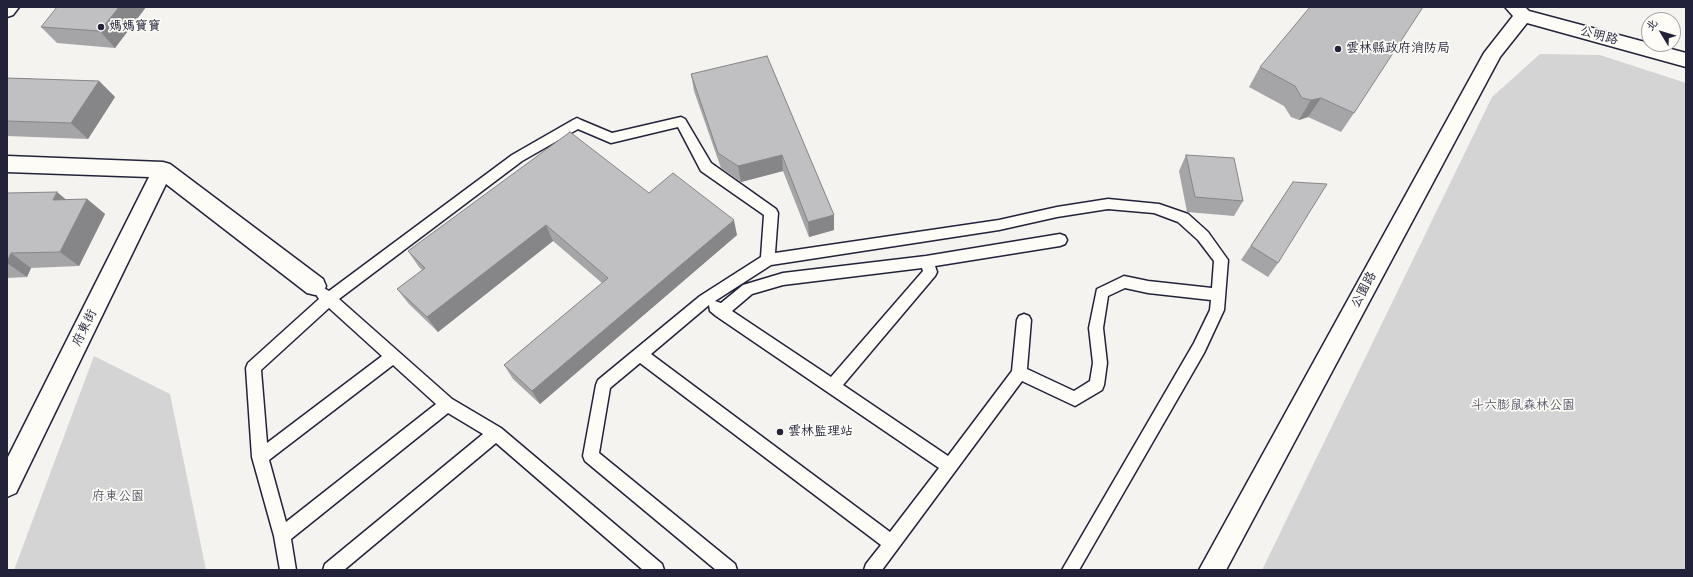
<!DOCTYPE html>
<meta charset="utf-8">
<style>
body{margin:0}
#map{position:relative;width:1693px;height:577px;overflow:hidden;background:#f4f3ef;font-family:Pangolin,"LXGW WenKai TC",sans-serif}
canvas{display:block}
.frame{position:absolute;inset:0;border:8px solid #22223b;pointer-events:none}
.north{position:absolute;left:1641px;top:12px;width:40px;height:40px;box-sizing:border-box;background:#fdfcf7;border:1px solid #a5a5ac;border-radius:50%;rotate:308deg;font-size:11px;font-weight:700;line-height:16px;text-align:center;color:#22223b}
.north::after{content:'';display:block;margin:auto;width:14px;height:18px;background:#22223b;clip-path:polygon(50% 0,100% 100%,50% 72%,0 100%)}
</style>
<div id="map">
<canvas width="1693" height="577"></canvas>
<div class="frame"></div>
<div class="north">北</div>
</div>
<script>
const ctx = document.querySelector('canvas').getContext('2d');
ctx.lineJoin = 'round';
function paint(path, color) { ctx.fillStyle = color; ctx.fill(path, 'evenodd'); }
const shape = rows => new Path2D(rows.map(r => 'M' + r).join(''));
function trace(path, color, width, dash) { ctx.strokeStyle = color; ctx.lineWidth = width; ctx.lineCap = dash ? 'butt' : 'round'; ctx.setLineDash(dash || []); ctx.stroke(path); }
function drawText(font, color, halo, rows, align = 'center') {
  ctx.font = font + ' Pangolin,"LXGW WenKai TC",sans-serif'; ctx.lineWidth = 3.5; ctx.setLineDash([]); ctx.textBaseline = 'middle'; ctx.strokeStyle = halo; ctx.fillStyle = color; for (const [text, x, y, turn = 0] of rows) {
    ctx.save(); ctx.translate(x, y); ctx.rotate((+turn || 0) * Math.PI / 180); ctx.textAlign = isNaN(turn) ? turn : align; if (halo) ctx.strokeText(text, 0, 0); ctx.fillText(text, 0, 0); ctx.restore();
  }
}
paint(shape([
 [1540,54,1600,55,1686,83,1686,570,1262,570,1492,97],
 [94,356,170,394,206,570,14,570]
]), '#d5d4d5');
const lane = shape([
 [681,117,685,119,711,163,776,209,778,213,775,253,999,220,1057,207,1108,199,1159,204,1188,214,1208,232,1228,260,1224,310,1204,353,1079,570,1062,570,1194,343,1210,310,1211,300,1148,293,1125,288,1108,296,1103,328,1107,363,1104,385,1102,390,1075,406,1022,381,882,570,864,570,866,564,881,545,640,363,610,388,599,453,735,564,737,570,716,570,585,461,583,456,596,385,598,380,700,296,761,257,764,215,701,171,678,127,611,143,578,129,522,161,339,299,452,399,501,428,662,564,664,570,643,570,496,443,344,570,323,570,325,564,483,434,448,413,291,539,296,570,280,570,274,536,252,457,246,368,248,363,319,299,315,293,317,289,322,287,329,291,512,155,573,120,577,118,581,120,612,133,681,117],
 [1108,209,1154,213,1178,222,1198,240,1214,261,1212,288,1148,281,1124,276,1097,289,1089,328,1093,363,1090,381,1074,391,1027,369,1031,320,1029,316,1024,314,1019,316,1017,320,1012,371,948,456,843,385,935,276,937,272,935,266,1060,246,1065,244,1067,240,1065,236,1060,234,926,256,783,273,743,285,721,303,715,301,771,265,999,230,1057,217,1108,209],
 [922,268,923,271,831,377,732,311,752,294,783,285,922,268],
 [709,305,710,311,716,316,939,468,890,532,651,354,709,305],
 [329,308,382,356,267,443,261,370,329,308],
 [393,365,436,404,286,522,269,460,393,365]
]);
const street = shape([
 [1505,7,1525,7,1529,11,1686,53,1686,67,1527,23,1500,57,1226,570,1199,570,1484,53,1513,16,1505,7],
 [7,156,163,162,170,164,323,279,326,286,323,293,315,295,307,293,166,184,16,493,7,497,7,459,149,177,7,172,7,156]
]);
const primary = shape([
 [7,7,19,7,13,15,7,17,7,7]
]);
trace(lane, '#22223b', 3);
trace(street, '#22223b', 3);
trace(primary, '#22223b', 3);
paint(lane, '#fdfcf7');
paint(street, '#fdfcf7');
paint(primary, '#fdfcf7');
paint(shape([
 [146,7,115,48,57,43,41,27],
 [767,56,834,215,834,230,809,237,783,171,741,182,721,168,694,91,691,74],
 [1260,67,1354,113,1341,132,1308,117,1299,120,1291,117,1284,106,1249,87],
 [7,78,99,81,115,97,88,139,7,136],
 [1186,155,1243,201,1234,216,1187,212,1179,171],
 [1293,182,1278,263,1268,277,1241,260],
 [7,193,66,200,87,199,105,214,79,266,31,268,27,277,7,278],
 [649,193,737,235,540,404,513,379,504,365,602,283,553,241,438,332,409,304,397,289,422,270,419,267,408,251]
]), '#a5a4a7');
paint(shape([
 [119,7,146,7,115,48,100,31],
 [99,81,115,97,88,139,71,123],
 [1321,98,1308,117,1299,120,1311,100],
 [782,155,783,171,741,182,738,166],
 [57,192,75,207,53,200],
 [87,199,105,214,79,266,60,252],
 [834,215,834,230,809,237,808,222],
 [734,220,737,235,540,404,532,391],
 [546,225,553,241,438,332,427,317],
 [11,253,31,268,27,277,7,263]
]), '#868688');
const building = shape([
 [57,7,119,7,100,31,41,27,57,7],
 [1310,7,1423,7,1354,113,1321,98,1311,100,1302,98,1295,86,1260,67,1310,7],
 [767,56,834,215,808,222,782,155,738,166,718,153,691,74,767,56],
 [7,78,99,81,71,123,7,121,7,78],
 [570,132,649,193,673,173,734,220,532,391,504,365,608,278,546,225,427,317,397,289,425,268,408,251,570,132],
 [1186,155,1234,158,1243,201,1195,197,1186,155],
 [1293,182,1327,184,1278,263,1251,246,1293,182],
 [57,192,53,200,87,199,60,252,11,253,7,262,7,193,57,192]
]);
paint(building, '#c0bfc2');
trace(building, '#868688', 1);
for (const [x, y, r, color] of [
 [101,27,4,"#22223b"],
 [1338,49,4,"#22223b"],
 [780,432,4,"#22223b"]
]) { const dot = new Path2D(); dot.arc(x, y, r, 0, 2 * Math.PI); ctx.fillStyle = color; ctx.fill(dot); trace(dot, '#fdfcf7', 1.5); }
drawText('13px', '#22223b', '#fdfcf7', [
 ["媽媽寶寶",109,27],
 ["雲林縣政府消防局",1346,49],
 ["雲林監理站",788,432]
], 'left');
drawText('13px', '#22223b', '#fdfcf7', [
 ["公明路",1599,36,15],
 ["公園路",1364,290,-62],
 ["府東街",85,328,-64]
]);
drawText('13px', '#585769', '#fdfcf7', [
 ["斗六膨鼠森林公園",1523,406],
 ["府東公園",118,497]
]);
</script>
